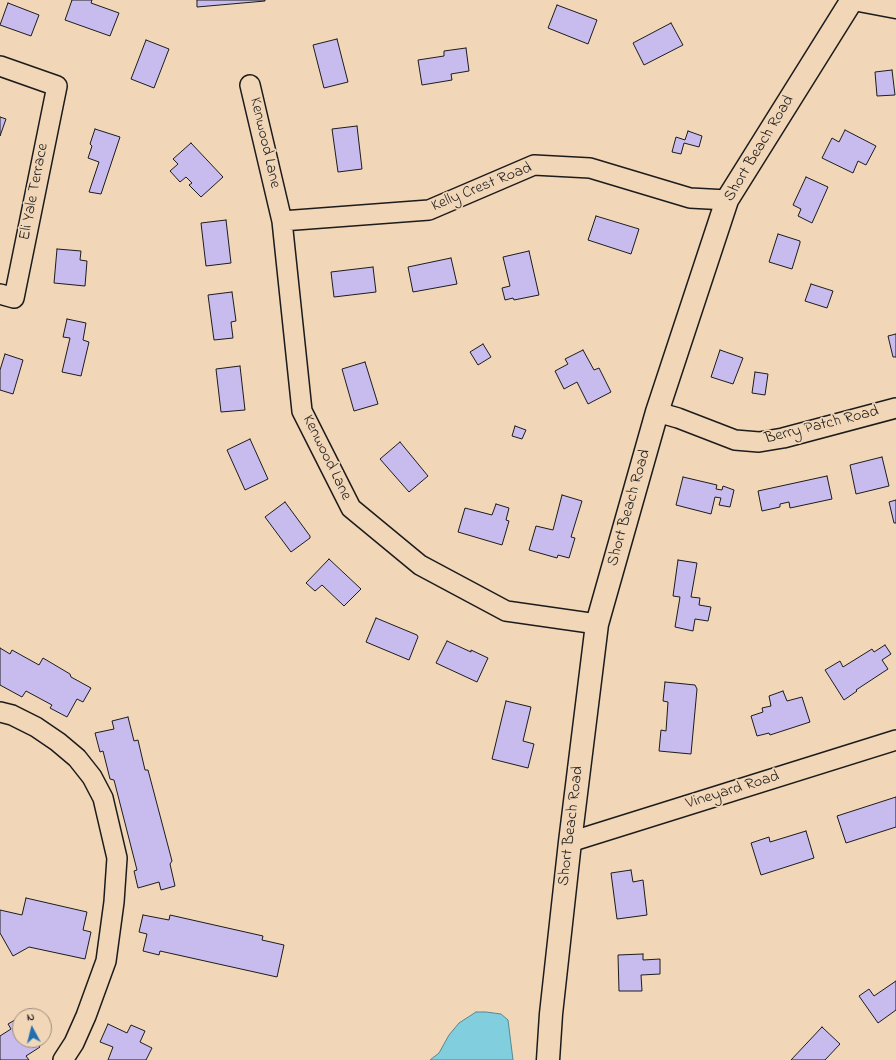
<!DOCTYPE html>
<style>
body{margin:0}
#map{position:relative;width:896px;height:1060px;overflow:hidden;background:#f1d6b8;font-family:"Indie Flower",sans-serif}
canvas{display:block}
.north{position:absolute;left:12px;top:1008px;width:40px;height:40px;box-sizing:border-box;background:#f1d6b8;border:1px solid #9c8c7a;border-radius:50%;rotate:353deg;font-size:11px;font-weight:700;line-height:16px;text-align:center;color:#1c1c1c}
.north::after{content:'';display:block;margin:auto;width:14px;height:18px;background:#1f6fb2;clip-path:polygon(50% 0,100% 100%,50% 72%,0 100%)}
</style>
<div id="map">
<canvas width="896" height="1060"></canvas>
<div class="north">N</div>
</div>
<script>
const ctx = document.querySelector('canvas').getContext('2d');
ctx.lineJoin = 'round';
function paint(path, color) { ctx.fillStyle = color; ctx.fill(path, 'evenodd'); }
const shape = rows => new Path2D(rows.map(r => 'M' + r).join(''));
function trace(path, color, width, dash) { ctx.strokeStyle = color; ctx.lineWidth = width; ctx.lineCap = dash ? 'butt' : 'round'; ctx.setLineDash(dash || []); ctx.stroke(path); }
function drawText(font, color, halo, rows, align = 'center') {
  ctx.font = font + ' "Indie Flower",sans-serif'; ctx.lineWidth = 3.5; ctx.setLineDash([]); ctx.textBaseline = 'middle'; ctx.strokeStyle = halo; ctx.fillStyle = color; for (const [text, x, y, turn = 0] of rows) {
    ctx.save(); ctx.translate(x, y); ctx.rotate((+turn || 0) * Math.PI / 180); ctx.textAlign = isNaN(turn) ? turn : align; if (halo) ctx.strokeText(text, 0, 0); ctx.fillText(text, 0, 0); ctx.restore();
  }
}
const water = shape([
 [476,1012,486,1012,501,1014,508,1020,513,1060,430,1060,439,1053,449,1035,459,1023,476,1012]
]);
paint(water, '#81cedf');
trace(water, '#598791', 1);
const building = shape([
 [72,0,92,0,91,3,119,13,110,36,65,20,72,0],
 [197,0,265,0,265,1,197,7,197,0],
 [8,3,39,15,31,36,0,25,8,3],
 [557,5,597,20,588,44,548,28,557,5],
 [671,23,683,45,644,65,633,43,671,23],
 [337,39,348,82,324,88,313,45,337,39],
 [146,40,169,49,154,88,131,79,146,40],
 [466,48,469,71,451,74,452,80,422,85,418,60,444,56,444,51,466,48],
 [892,70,895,95,877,96,875,72,892,70],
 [0,117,6,119,0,136,0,117],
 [357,126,362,169,338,172,332,129,357,126],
 [95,129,120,137,101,194,89,192,99,162,88,158,92,146,90,144,95,129],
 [845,130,876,146,866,165,858,161,853,173,822,158,832,138,839,142,845,130],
 [688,131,702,136,699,147,684,143,681,154,672,152,676,137,685,140,688,131],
 [191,143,223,177,201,197,189,185,192,183,186,177,180,182,170,171,178,164,173,159,191,143],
 [806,177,828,187,812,223,798,216,801,209,793,205,806,177],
 [596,216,639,229,631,254,588,240,596,216],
 [226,220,231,263,206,266,201,223,226,220],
 [778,234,800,241,800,243,792,269,769,262,778,234],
 [57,249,81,251,80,260,87,261,85,286,54,283,57,249],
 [529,251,539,295,514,300,513,298,505,300,502,288,510,286,503,257,529,251],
 [451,258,457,284,413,292,408,267,451,258],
 [373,267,376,292,334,297,331,272,373,267],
 [811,284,833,291,827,308,805,301,811,284],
 [232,292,236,321,231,322,233,338,214,340,208,295,232,292],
 [67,319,86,323,83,340,89,342,81,376,62,372,70,338,63,337,67,319],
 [896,334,896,357,893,357,888,336,896,334],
 [483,344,491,357,478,365,470,352,483,344],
 [583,350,594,370,599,368,611,392,588,404,577,382,564,389,555,371,568,364,565,359,583,350],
 [720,350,743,358,733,384,711,377,720,350],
 [5,354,23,360,13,394,0,390,0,370,5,354],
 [365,362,378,404,354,411,342,369,365,362],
 [240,366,245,410,221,412,216,369,240,366],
 [755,372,768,374,765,395,752,393,755,372],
 [515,426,526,430,522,439,512,436,515,426],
 [250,439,268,479,245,490,227,450,250,439],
 [400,442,428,476,409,492,380,459,400,442],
 [882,457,889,486,856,494,850,465,882,457],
 [827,476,832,499,790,508,789,502,780,504,780,507,762,511,758,491,827,476],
 [683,477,717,485,716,489,722,490,723,486,734,490,730,507,719,505,721,498,715,497,711,514,676,505,683,477],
 [562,495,582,501,571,537,575,538,569,558,558,555,557,558,529,550,536,526,553,530,562,495],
 [896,500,896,523,894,523,889,502,896,500],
 [285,502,310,536,310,538,291,552,265,517,285,502],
 [496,504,509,508,506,520,509,521,502,545,458,532,465,508,492,515,496,504],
 [329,559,361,589,344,606,322,585,315,591,306,583,329,559],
 [678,560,697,563,691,597,700,598,699,605,711,607,708,621,695,619,693,631,675,627,680,597,673,596,678,560],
 [376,618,417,635,418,637,409,660,366,642,376,618],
 [447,641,471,652,471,650,488,658,477,682,436,663,447,641],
 [885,645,891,654,882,660,888,669,856,690,857,691,844,700,825,670,840,661,843,667,872,649,874,652,885,645],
 [0,648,10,654,12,650,39,665,43,658,70,674,71,677,91,688,83,702,77,699,67,717,50,708,52,705,26,691,22,697,0,685,0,648],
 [665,682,695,685,697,689,691,754,659,751,661,730,666,731,668,702,663,701,665,682],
 [783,691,787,701,802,697,810,722,770,735,769,733,757,736,751,716,763,712,762,708,771,706,769,696,783,691],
 [506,701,531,707,523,741,534,744,528,768,492,759,506,701],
 [128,717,134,741,138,740,145,770,148,770,172,861,170,864,175,886,161,890,159,882,138,888,134,871,137,870,114,780,110,779,103,751,100,752,95,733,114,729,112,721,128,717],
 [896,797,896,827,846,843,837,816,896,797],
 [806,831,814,858,761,875,751,843,769,837,770,842,806,831],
 [631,870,633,882,643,880,647,915,617,919,611,873,631,870],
 [26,898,87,912,83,930,91,932,85,959,29,947,13,956,0,933,0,910,22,915,26,898],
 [143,915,169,920,170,915,263,936,262,940,284,945,277,977,160,951,159,955,143,951,147,934,139,932,143,915],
 [643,954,643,960,660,959,660,974,641,975,642,991,619,991,618,955,643,954],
 [896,981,896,1010,878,1023,859,996,869,989,874,996,896,981],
 [20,1017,20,1040,35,1040,40,1047,26,1056,29,1060,0,1060,0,1036,11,1029,8,1024,20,1017],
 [108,1024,127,1033,131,1025,145,1031,140,1042,152,1048,146,1060,108,1060,113,1047,100,1042,108,1024],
 [822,1027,840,1044,825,1060,791,1060,822,1027]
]);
paint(building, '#c8bcee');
trace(building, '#1c1c1c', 1);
const street = shape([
 [0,66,57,86,14,298,0,294],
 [250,85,282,221,302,411,351,508,420,565,506,611,597,624],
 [282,221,429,210,534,165,590,168,690,198,727,200],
 [657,412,678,418,735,440,759,442,783,438,896,408],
 [0,712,12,715,36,727,58,742,77,758,92,777,103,798,117,858,114,902,106,961,86,1016,74,1043,63,1060],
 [570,842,896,740]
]);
const secondary = shape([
 [859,0,896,7],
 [548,1060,551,1014,570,842,597,624,657,412,727,200,852,0]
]);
trace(street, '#1c1c1c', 22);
trace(secondary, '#1c1c1c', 25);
trace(street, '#f1d6b8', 19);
trace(secondary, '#f1d6b8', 22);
drawText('16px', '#1c1c1c', '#f1d6b8', [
 ["Kenwood Lane",264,143,77],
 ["Short Beach Road",760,149,-59],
 ["Kelly Crest Road",482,188,-22],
 ["Eli Yale Terrace",35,192,-79],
 ["Berry Patch Road",822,426,-14],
 ["Kenwood Lane",326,458,64],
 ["Short Beach Road",630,508,-74],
 ["Vineyard Road",733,791,-17],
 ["Short Beach Road",572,826,-83]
]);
</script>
